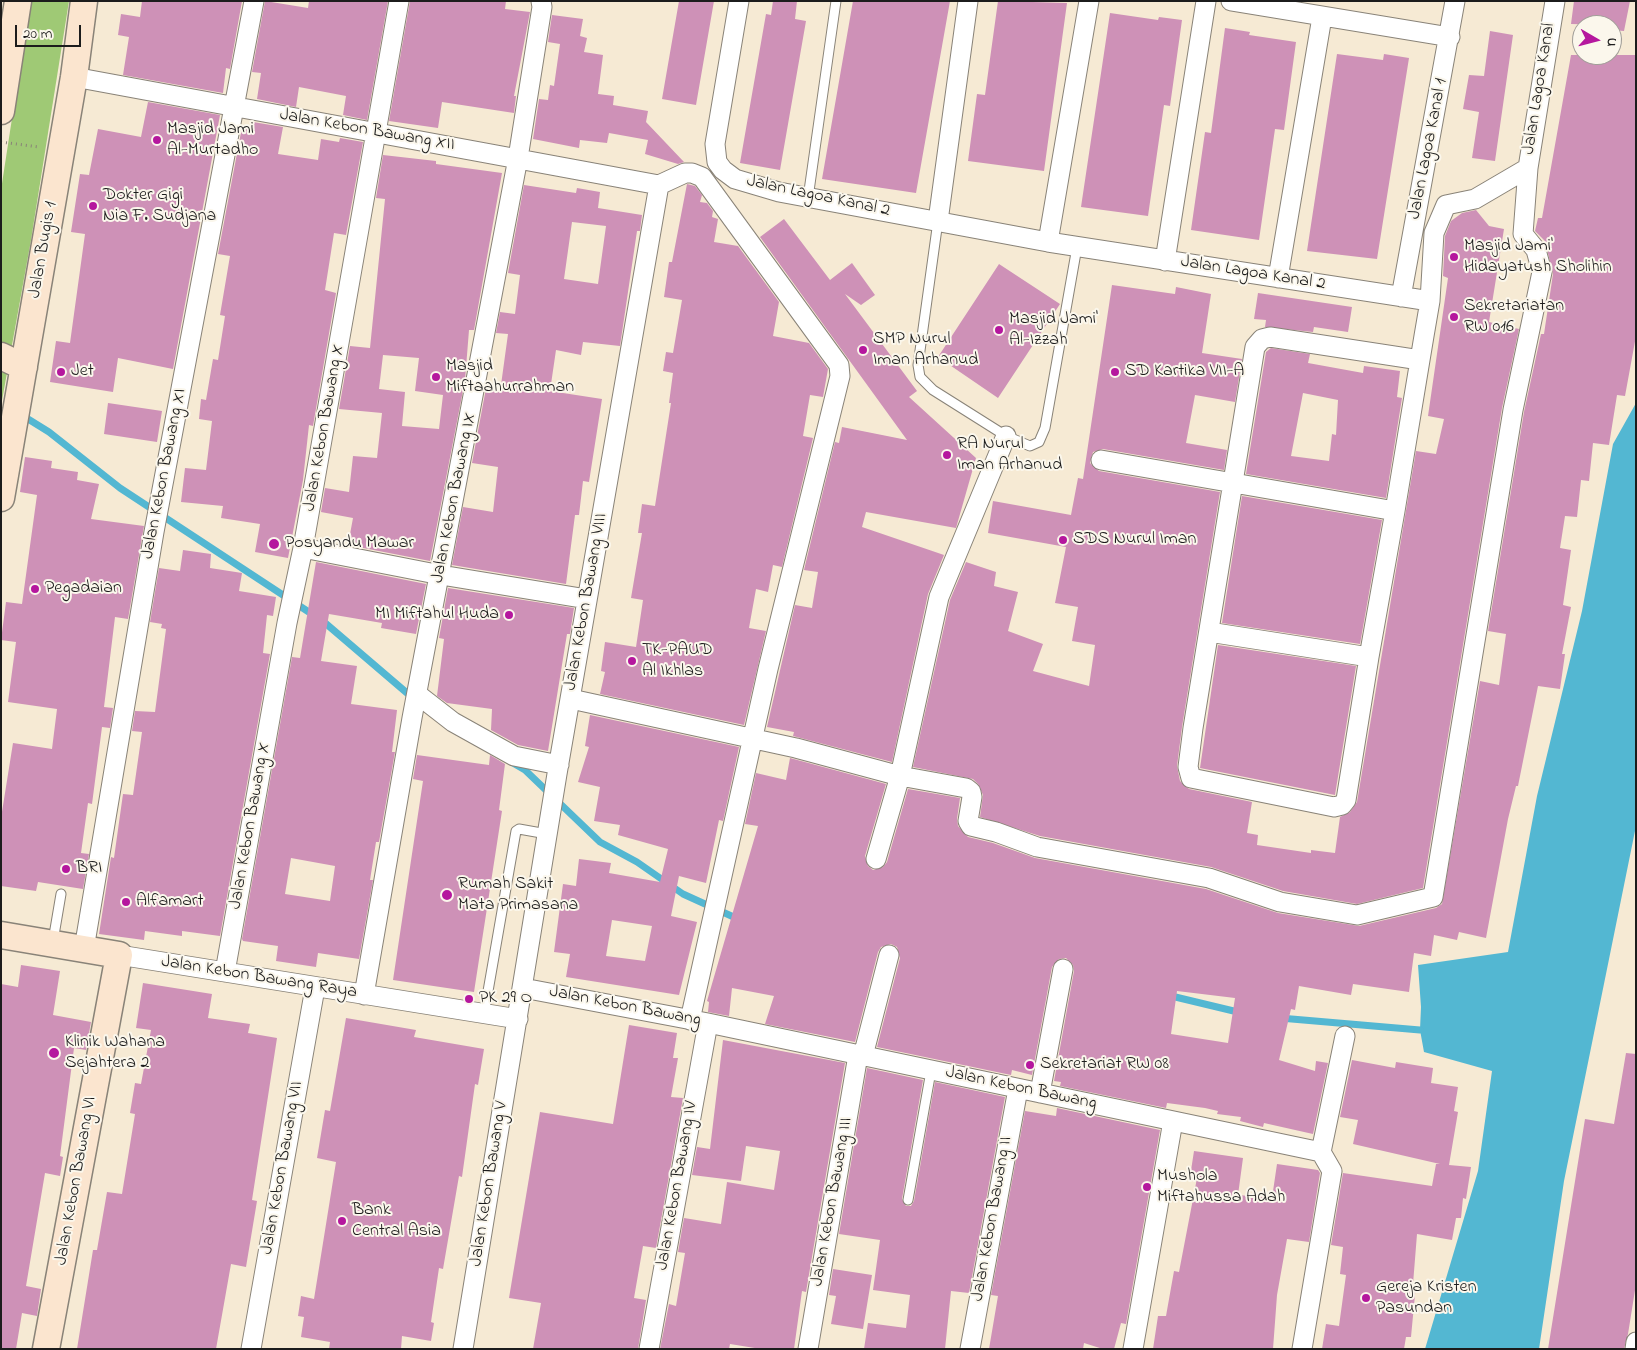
<!DOCTYPE html>
<style>
body{margin:0}
#map{position:relative;width:1637px;height:1350px;overflow:hidden;background:#f6ead4;font-family:"Indie Flower",sans-serif}
canvas{display:block}
.frame{position:absolute;inset:0;border:2px solid #1c1c1c;pointer-events:none}
.north{position:absolute;left:1572px;top:15px;width:50px;height:50px;box-sizing:border-box;background:#fbf7ec;border:1px solid #a29f99;border-radius:50%;rotate:98deg;font-size:14px;font-weight:700;line-height:20px;text-align:center;color:#1c1c1c}
.north::after{content:'';display:block;margin:auto;width:18px;height:22px;background:#b5179e;clip-path:polygon(50% 0,100% 100%,50% 72%,0 100%)}
.scale{position:absolute;left:15px;top:25px;width:66px;height:22px;box-sizing:border-box;border:2px solid #1c1c1c;border-top:0;padding-left:6px;font-size:15px;line-height:18px;white-space:nowrap;color:#1c1c1c;-webkit-text-stroke:4px #fbf7ec;paint-order:stroke}
</style>
<div id="map">
<canvas width="1637" height="1350"></canvas>
<div class="frame"></div>
<div class="north">U</div>
<div class="scale">20 m</div>
</div>
<script>
const ctx = document.querySelector('canvas').getContext('2d');
ctx.lineJoin = 'round';
function paint(path, color) { ctx.fillStyle = color; ctx.fill(path, 'evenodd'); }
const shape = rows => new Path2D(rows.map(r => 'M' + r).join(''));
function trace(path, color, width, dash) { ctx.strokeStyle = color; ctx.lineWidth = width; ctx.lineCap = dash ? 'butt' : 'round'; ctx.setLineDash(dash || []); ctx.stroke(path); }
function drawText(font, color, halo, rows, align = 'center') {
  ctx.font = font + ' "Indie Flower",sans-serif'; ctx.lineWidth = 4; ctx.setLineDash([]); ctx.textBaseline = 'middle'; ctx.strokeStyle = halo; ctx.fillStyle = color; for (const [text, x, y, turn = 0] of rows) {
    ctx.save(); ctx.translate(x, y); ctx.rotate((+turn || 0) * Math.PI / 180); ctx.textAlign = isNaN(turn) ? turn : align; if (halo) ctx.strokeText(text, 0, 0); ctx.fillText(text, 0, 0); ctx.restore();
  }
}
paint(shape([
 [30,1,69,1,31,240,1,406,1,190]
]), '#9fc975');
paint(shape([
 [1636,403,1636,826,1564,1181,1539,1349,1425,1349,1478,1171,1492,1071,1424,1052,1420,1030,1421,1007,1418,965,1508,952,1537,796,1582,611,1613,444]
]), '#53b7d2');
trace(shape([
 [20,414,49,432,120,488,324,622,414,699],
 [513,763,525,770,600,842,637,862,683,894,738,919],
 [1167,995,1242,1013],
 [1280,1018,1420,1030]
]), '#53b7d2', 7);
paint(shape([
 [142,1,242,1,230,69,226,68,223,93,123,75,129,37,118,35,121,14,140,17],
 [265,1,308,8,309,1,388,1,367,120,343,115,346,96,299,87,296,107,257,99,261,73,252,72],
 [410,1,506,1,505,9,530,12,514,96,516,96,514,113,442,102,438,128,389,121],
 [679,1,714,1,696,105,662,99],
 [773,1,797,1,795,19,806,21,780,170,740,163,766,14,771,15],
 [853,1,950,1,916,193,822,179],
 [998,1,1067,3,1044,171,968,161,977,94,985,95],
 [1574,1,1630,1,1624,31,1612,30,1612,25,1571,24],
 [1110,13,1158,20,1159,17,1182,20,1170,106,1164,105,1148,216,1081,207],
 [552,15,583,19,580,36,587,38,584,52,603,55,598,94,614,96,613,105,648,111,646,122,684,162,678,164,645,154,648,140,609,133,607,143,580,140,579,148,533,139,539,99,548,100,550,85,554,86,560,44,548,42],
 [1225,28,1250,32,1249,35,1296,42,1284,130,1275,129,1259,240,1191,230,1205,132,1211,133],
 [1490,31,1513,35,1495,161,1472,158,1479,112,1463,109,1469,75,1484,76],
 [1337,54,1383,60,1384,54,1409,58,1377,259,1307,251],
 [1571,55,1636,55,1636,336,1625,396,1617,395,1609,445,1593,443,1589,481,1581,480,1577,517,1565,516,1560,548,1571,550,1563,605,1571,607,1562,654,1565,654,1560,689,1538,686,1518,786,1516,786,1508,819,1486,938,1459,932,1457,940,1434,935,1431,956,1414,953,1409,992,1353,984,1351,995,1299,986,1295,1010,1291,1009,1279,1060,1315,1071,1316,1061,1328,1063,1313,1134,1264,1123,1263,1127,1240,1121,1241,1117,1217,1114,1218,1111,1205,1108,1167,1103,1166,1108,1060,1086,1061,1082,1054,1081,1074,971,1073,965,1066,958,1059,959,1052,967,1032,1075,1012,1070,1011,1075,877,1047,900,958,897,947,891,944,881,947,878,952,855,1042,765,1024,774,996,732,988,729,1016,708,1012,709,1002,707,1001,758,826,745,824,756,773,786,780,790,758,886,784,865,856,868,866,873,870,883,867,887,862,908,789,960,798,957,819,958,826,968,837,993,843,1035,858,1206,889,1278,913,1359,926,1436,908,1442,904,1480,681,1499,685,1506,634,1488,631,1524,412,1541,334,1544,334,1553,274,1545,241,1535,231,1538,218,1542,218],
 [1177,991,1235,998,1228,1043,1171,1034],
 [148,102,220,115,173,369,118,358,113,392,50,382,56,341,70,343,85,234,71,232,80,174,89,175,98,129,141,137],
 [253,122,283,127,278,154,318,160,321,139,339,142,340,138,363,142,346,235,334,233,325,290,336,293,313,426,309,425,303,480,288,558,255,552,260,524,221,518,223,506,181,502,185,468,206,470,212,421,199,419,201,399,206,400,213,359,218,360,225,316,220,315,230,256,218,254,242,127,252,129],
 [383,155,436,161,436,164,502,173,474,330,469,330,465,380,430,561,348,545,353,518,321,512,325,488,349,492,353,456,377,458,382,413,339,409,350,346,370,348,385,199,376,198],
 [383,355,419,358,415,391,443,395,439,429,402,426,405,392,379,389],
 [687,184,695,186,702,195,700,202,707,203,713,211,712,217,718,219,714,242,738,246,779,302,773,336,809,343,828,369,823,397,810,395,803,436,813,438,782,567,773,565,768,592,756,589,749,628,766,631,744,725,600,694,605,672,601,671,605,642,636,647,643,600,631,598,642,533,638,533,642,504,655,506,671,403,669,403,673,373,663,371,666,352,673,353,682,300,664,297,669,262,672,262],
 [524,185,576,193,577,188,600,192,598,208,642,215,640,231,637,231,620,346,583,342,581,355,556,350,550,391,602,399,589,482,583,481,579,515,575,515,566,584,452,565,463,507,493,512,498,467,472,463,487,383,501,385,508,334,496,333,500,312,515,314,520,275,508,273],
 [572,222,606,226,598,284,564,279],
 [1476,210,1489,226,1504,229,1489,322,1519,329,1502,408,1423,888,1357,904,1283,891,1211,867,1040,836,980,817,983,795,978,784,973,779,913,767,950,600,966,562,996,572,994,586,1018,592,1008,631,1043,644,1033,671,1089,686,1095,645,1072,641,1078,607,1055,603,1066,547,988,533,993,501,1071,515,1078,478,1083,479,1112,285,1175,294,1176,287,1211,294,1202,353,1242,359,1235,402,1195,395,1186,443,1227,450,1224,470,1103,449,1093,452,1090,463,1099,471,1220,492,1182,727,1177,766,1180,781,1189,789,1252,802,1247,833,1258,835,1257,845,1311,853,1311,850,1335,853,1340,817,1350,812,1357,802,1416,451,1436,454,1444,419,1428,416,1448,278,1443,276,1445,236,1451,221,1462,213],
 [784,219,830,280,852,263,875,295,861,305,845,294,917,391,909,397,976,458,956,528,866,512,862,527,944,555,928,594,892,762,793,736,794,732,767,727,795,605,812,608,818,572,804,570,835,442,839,443,842,427,907,440,760,237],
 [999,264,1060,304,998,398,938,357],
 [1258,293,1352,307,1348,332,1314,327,1313,332,1265,327,1266,320,1254,319],
 [1271,348,1310,354,1308,363,1363,373,1364,366,1400,371,1397,397,1402,398,1386,498,1246,474,1266,352],
 [1303,393,1338,400,1336,435,1332,434,1329,461,1291,456],
 [108,403,162,411,157,442,104,434],
 [25,457,52,461,51,468,78,472,77,480,99,484,91,519,144,526,128,619,115,617,104,707,113,708,110,728,102,727,92,804,88,803,81,853,89,854,83,889,38,882,36,891,1,886,1,818,13,743,52,749,57,709,8,702,16,642,1,640,6,602,22,604,37,495,20,492],
 [1242,496,1382,520,1360,644,1222,623],
 [183,550,211,554,210,568,242,573,239,591,276,597,273,616,267,615,263,653,270,654,220,936,182,931,182,936,145,931,144,940,99,934,111,857,114,858,123,794,133,795,142,732,132,731,135,711,155,712,166,629,161,628,162,624,150,622,159,568,180,571],
 [316,562,426,584,416,634,381,628,382,623,329,614,321,661,357,666,351,704,397,710,392,752,395,752,379,842,376,842,370,880,373,880,359,959,318,953,316,967,276,961,278,946,243,941,242,939,292,657,300,658],
 [291,858,335,866,330,901,285,894],
 [448,588,574,608,570,634,567,634,548,751,518,745,491,730,492,709,447,703,437,696,444,639,439,638],
 [1218,645,1356,666,1335,795,1200,768],
 [590,715,739,747,723,821,719,820,706,883,679,876,671,916,697,922,679,995,566,977,570,954,554,952,563,884,576,886,579,859,611,863,609,873,660,882,668,849,618,835,620,825,594,821,600,787,578,782,589,747,585,746],
 [612,920,652,926,645,961,606,956],
 [417,755,489,765,490,755,505,764,499,810,502,811,474,992,393,980,423,781,413,779],
 [21,965,60,971,53,1015,91,1022,86,1050,74,1048,60,1156,63,1157,60,1176,45,1173,26,1286,41,1289,37,1316,22,1313,16,1349,1,1349,1,984,18,987],
 [143,983,212,994,208,1018,250,1024,248,1033,277,1038,252,1200,257,1201,246,1267,231,1264,216,1349,77,1349,93,1250,97,1250,107,1192,122,1194,135,1114,130,1113,135,1083,141,1084,151,1030,136,1028],
 [346,1018,416,1030,414,1037,484,1049,478,1085,475,1084,462,1177,459,1176,443,1269,439,1268,431,1322,434,1323,431,1341,402,1336,401,1349,329,1349,330,1342,301,1337,304,1317,298,1316,301,1296,314,1299,336,1162,317,1158,325,1110,330,1111],
 [629,1025,677,1033,673,1058,678,1058,671,1097,683,1098,656,1248,643,1246,634,1298,646,1300,638,1349,533,1349,541,1303,509,1298,540,1112,613,1124],
 [723,1040,845,1063,806,1292,802,1291,794,1349,761,1349,730,1344,729,1349,660,1349,669,1304,676,1306,685,1253,678,1252,684,1218,721,1224,727,1182,774,1190,780,1151,746,1146,741,1181,692,1175,697,1147,710,1149],
 [1626,1053,1636,1054,1636,1284,1628,1334,1624,1349,1548,1349,1585,1119,1614,1124],
 [1352,1060,1395,1068,1396,1062,1433,1068,1431,1083,1458,1087,1454,1111,1458,1112,1449,1165,1471,1167,1466,1199,1463,1198,1461,1218,1456,1218,1452,1240,1417,1234,1413,1284,1416,1284,1411,1337,1406,1337,1404,1349,1322,1349,1326,1324,1339,1326,1346,1275,1340,1274,1343,1247,1331,1245,1343,1173,1432,1186,1436,1164,1440,1164,1353,1144,1358,1120,1340,1117],
 [867,1068,923,1080,902,1199,906,1206,911,1206,914,1201,935,1082,1005,1097,969,1293,951,1291,945,1349,864,1349,868,1323,906,1328,910,1295,873,1290,880,1240,839,1234],
 [1057,1108,1160,1130,1126,1324,1121,1323,1114,1349,1103,1349,1084,1343,1083,1349,989,1349,998,1296,991,1295,1025,1111,1056,1116],
 [1194,1151,1243,1158,1238,1195,1272,1198,1277,1164,1318,1170,1320,1173,1309,1242,1287,1239,1277,1295,1273,1349,1153,1349,1158,1316,1166,1316,1174,1271,1179,1272,1197,1178,1190,1177],
 [833,1269,872,1275,863,1329,831,1324,836,1296,829,1295]
]), '#ce91b7');
const lane = shape([
 [808,198,836,1],
 [938,221,918,365,920,377,933,390,1006,436,1030,446,1039,442,1045,428,1077,247],
 [53,941,61,894],
 [484,1014,516,831,519,829,547,834],
 [908,1200,931,1071]
]);
const street = shape([
 [739,1,715,144,717,162,723,170,735,179,779,192,1048,242,1430,301],
 [1231,1,1450,37],
 [74,77,659,185],
 [659,185,685,173,692,173,702,177,839,365,840,376,768,669,690,1020],
 [938,221,968,1],
 [1048,242,1089,1],
 [1165,261,1206,1],
 [1278,278,1322,17],
 [1401,297,1455,1],
 [1420,360,1270,337,1262,339,1255,347,1193,728,1188,767,1191,778,1334,807,1342,805,1346,800,1369,657,1395,511,1420,360,1424,336,1430,301,1434,233,1446,205,1475,199,1528,168],
 [1101,460,1395,511],
 [303,548,441,575,587,599],
 [1209,632,1369,657],
 [417,694,453,722,514,756,559,765],
 [571,699,796,748,900,776,966,788,971,792,972,797,968,821,971,826,996,832,1037,847,1209,878,1280,902,1357,915,1433,897,1513,410,1542,272,1536,250,1523,234,1528,168,1555,1],
 [876,859,900,776,939,597,1006,436],
 [84,949,154,532,254,1],
 [119,955,518,1019],
 [225,972,287,623,303,548,399,1],
 [523,988,708,1023,1321,1152,1332,1171,1302,1349],
 [364,995,412,718,518,158,542,7,541,1],
 [863,1056,889,955],
 [1040,1093,1063,969],
 [1321,1152,1345,1036],
 [251,1349,315,988],
 [463,1349,557,774,659,185],
 [649,1349,708,1023],
 [808,1349,858,1055],
 [970,1349,1018,1089],
 [1133,1349,1173,1121],
 [1635,1349,1636,1342]
]);
const secondary = shape([
 [1,111,18,1],
 [1,356,24,367],
 [1,498,74,77,84,1],
 [1,935,119,955,46,1349]
]);
trace(lane, '#898378', 11);
trace(street, '#898378', 21);
trace(secondary, '#898378', 29);
trace(shape([
 [1,142,39,147]
]), '#898378', 3, [1, 4]);
trace(lane, '#fff', 9);
trace(street, '#fff', 19);
trace(secondary, '#fbe5cf', 26);
for (const [x, y, r, color] of [
 [157,140,5,"#b5179e"],
 [93,206,5,"#b5179e"],
 [1454,257,5,"#b5179e"],
 [1454,317,5,"#b5179e"],
 [999,330,5,"#b5179e"],
 [863,350,5,"#b5179e"],
 [61,372,5,"#b5179e"],
 [1115,372,5,"#b5179e"],
 [436,377,5,"#b5179e"],
 [947,455,5,"#b5179e"],
 [1063,540,5,"#b5179e"],
 [274,544,6,"#b5179e"],
 [35,589,5,"#b5179e"],
 [509,615,5,"#b5179e"],
 [632,661,5,"#b5179e"],
 [66,869,5,"#b5179e"],
 [447,895,6,"#b5179e"],
 [126,902,5,"#b5179e"],
 [469,999,5,"#b5179e"],
 [54,1053,6,"#b5179e"],
 [1030,1065,5,"#b5179e"],
 [1147,1187,5,"#b5179e"],
 [342,1221,5,"#b5179e"],
 [1366,1298,5,"#b5179e"]
]) { const dot = new Path2D(); dot.arc(x, y, r, 0, 2 * Math.PI); ctx.fillStyle = color; ctx.fill(dot); trace(dot, '#fbf7ec', 2); }
drawText('18px', '#1c1c1c', '#fbf7ec', [
 ["Jalan Lagoa Kanal",1540,89,-81],
 ["Jalan Kebon Bawang XII",367,131,10],
 ["Jalan Lagoa Kanal 1",1429,149,-79],
 ["Jalan Lagoa Kanal 2",818,197,12],
 ["Jalan Bugis 1",44,250,-80],
 ["Jalan Lagoa Kanal 2",1253,274,9],
 ["Jalan Kebon Bawang X",325,428,-80],
 ["Jalan Kebon Bawang XI",165,474,-79],
 ["Jalan Kebon Bawang IX",455,498,-79],
 ["Jalan Kebon Bawang VIII",587,602,-80],
 ["Jalan Kebon Bawang X",251,826,-80],
 ["Jalan Kebon Bawang Raya",259,978,9],
 ["Jalan Kebon Bawang",625,1007,11],
 ["Jalan Kebon Bawang",1021,1089,12],
 ["Jalan Kebon Bawang VII",283,1168,-80],
 ["Jalan Kebon Bawang VI",77,1181,-80],
 ["Jalan Kebon Bawang V",490,1184,-81],
 ["Jalan Kebon Bawang IV",678,1186,-80],
 ["Jalan Kebon Bawang III",833,1202,-80],
 ["Jalan Kebon Bawang II",993,1219,-80]
]);
drawText('18px', '#1c1c1c', '#fbf7ec', [
 ["Masjid Jami",167,130],
 ["Al-Murtadho",167,151],
 ["Dokter Gigi",103,196],
 ["Nia F. Sudjana",103,217],
 ["Masjid Jami'",1464,247],
 ["Hidayatush Sholihin",1464,268],
 ["Sekretariatan",1464,307],
 ["RW 016",1464,328],
 ["Masjid Jami'",1009,320],
 ["Al-Izzah",1009,341],
 ["SMP Nurul",873,340],
 ["Iman Arhanud",873,361],
 ["Masjid",446,367],
 ["Miftaahurrahman",446,388],
 ["Jet",71,372],
 ["SD Kartika VII-A",1125,372],
 ["RA Nurul",957,445],
 ["Iman Arhanud",957,466],
 ["SDS Nurul Iman",1073,540],
 ["Posyandu Mawar",285,544],
 ["Pegadaian",45,589],
 ["MI Miftahul Huda",499,615,"right"],
 ["TK-PAUD",642,651],
 ["Al Ikhlas",642,672],
 ["BRI",76,869],
 ["Rumah Sakit",458,885],
 ["Mata Primasana",458,906],
 ["Alfamart",136,902],
 ["PK 29 O",479,999],
 ["Klinik Wahana",65,1043],
 ["Sejahtera 2",65,1064],
 ["Sekretariat RW 08",1040,1065],
 ["Mushola",1157,1177],
 ["Miftahussa Adah",1157,1198],
 ["Bank",352,1211],
 ["Central Asia",352,1232],
 ["Gereja Kristen",1376,1288],
 ["Pasundan",1376,1309]
], 'left');
</script>
